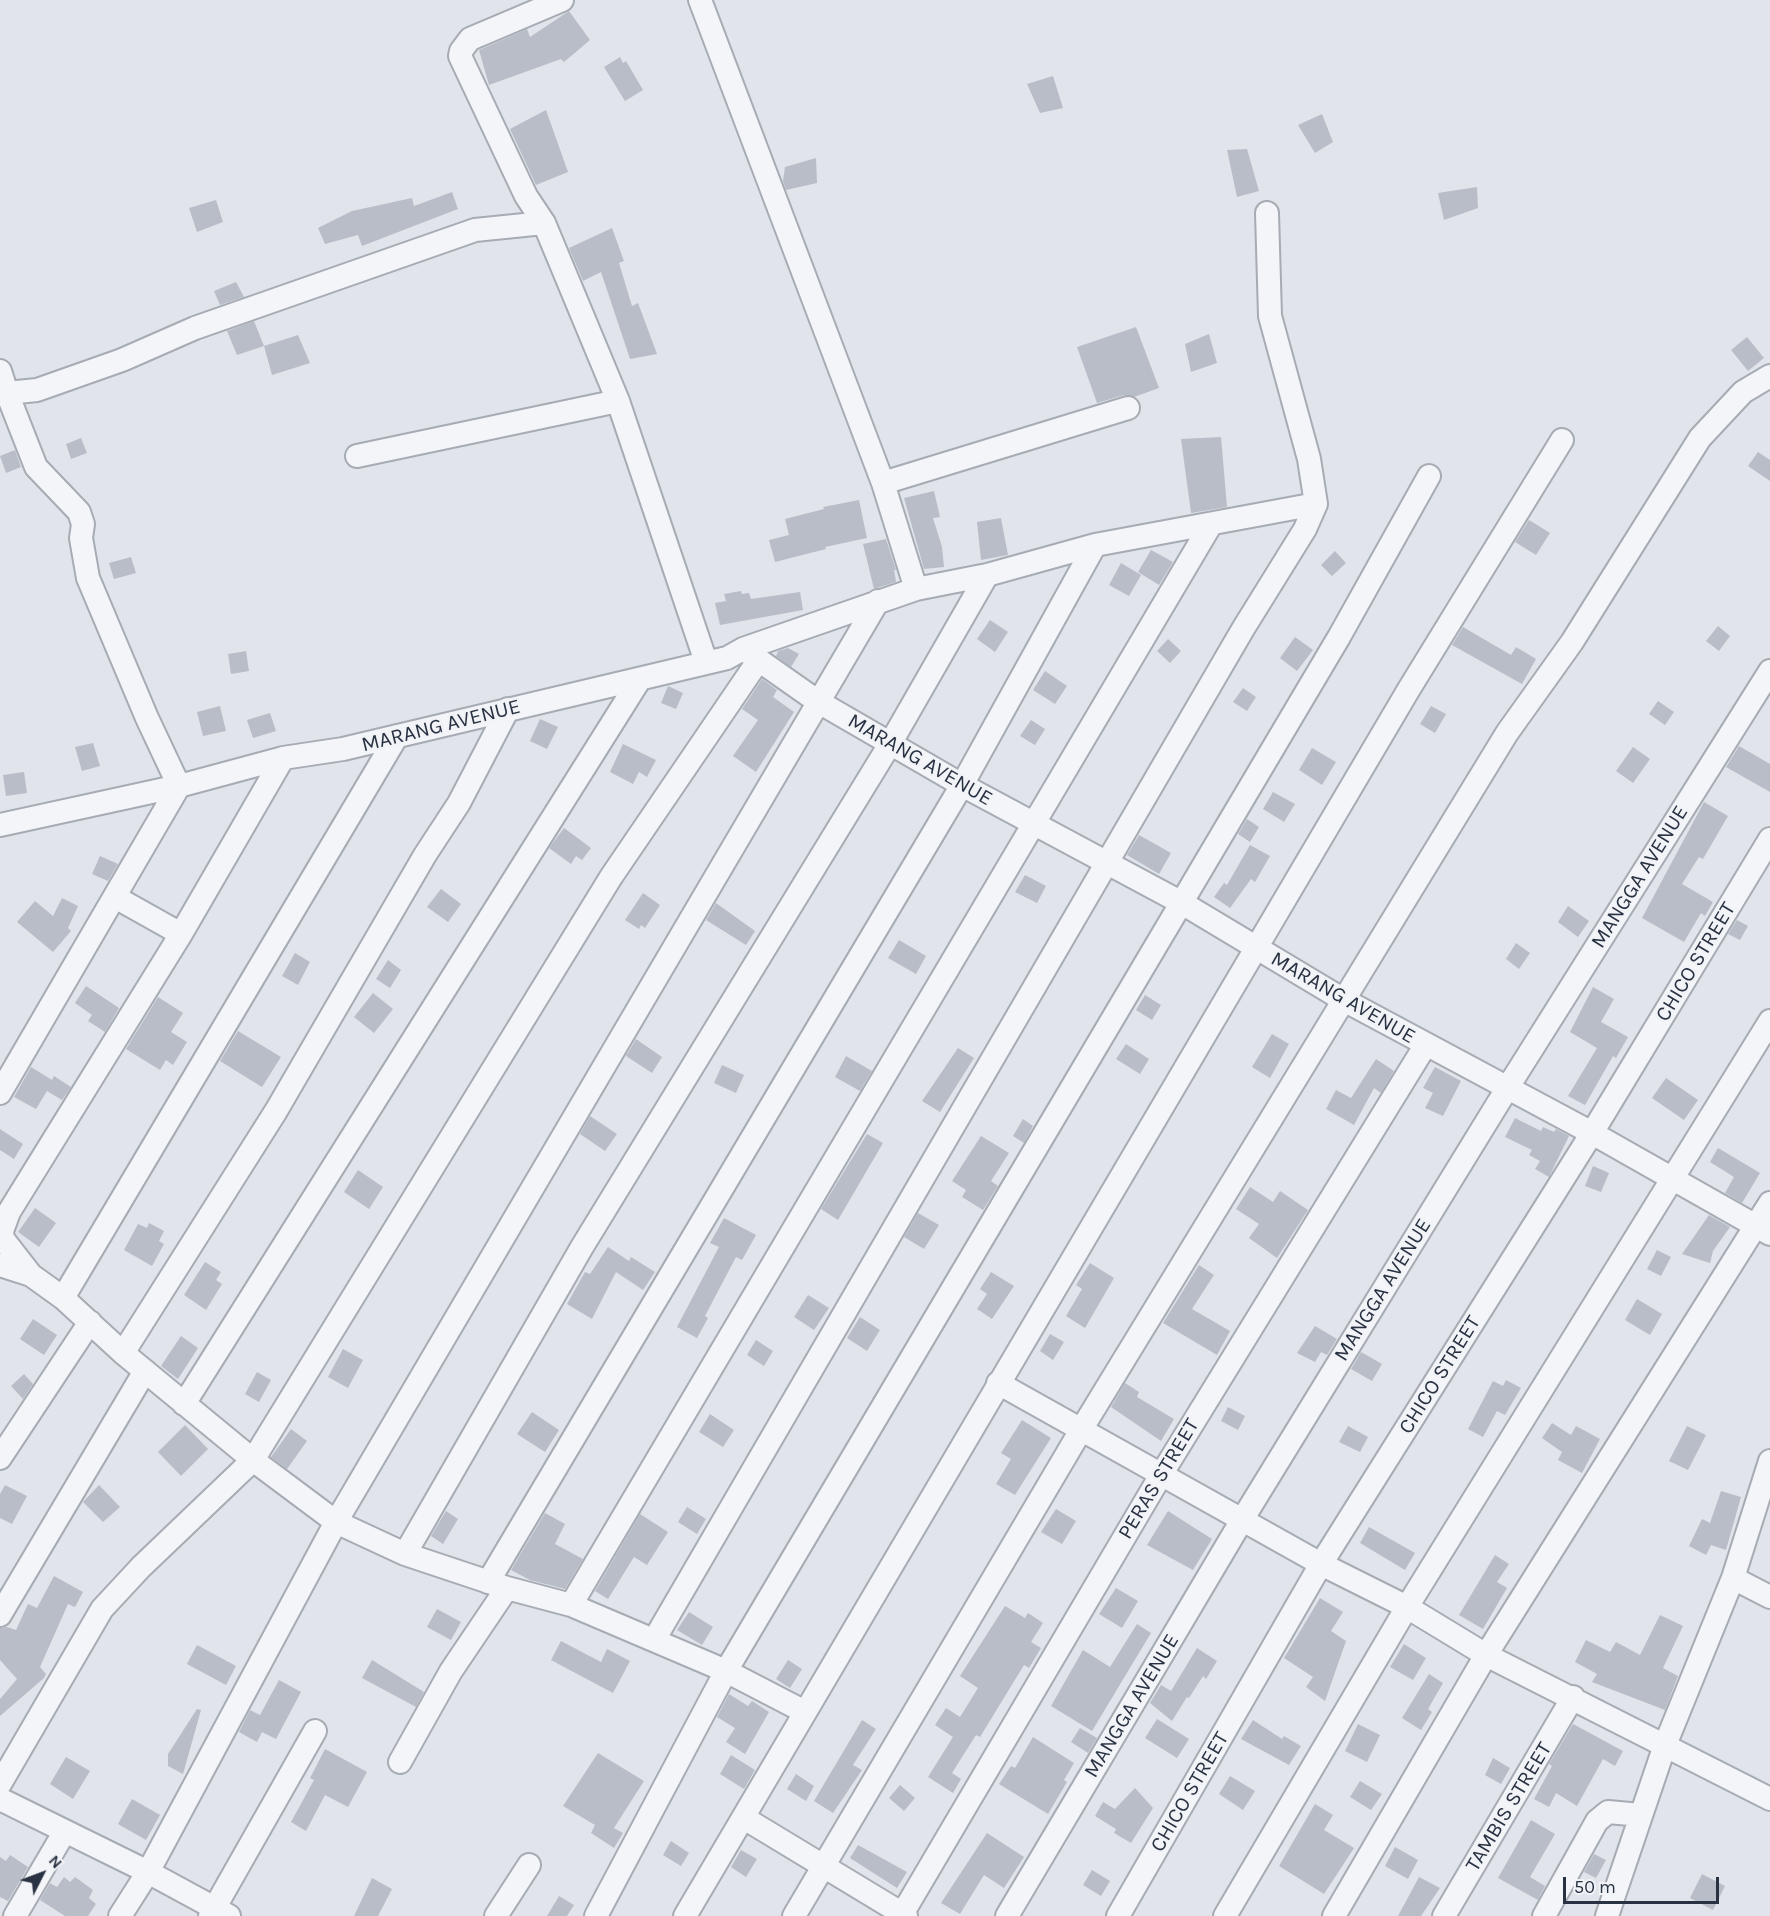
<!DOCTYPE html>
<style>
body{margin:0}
#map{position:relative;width:1770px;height:1916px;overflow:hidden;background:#e1e4ea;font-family:Karla,sans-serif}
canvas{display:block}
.north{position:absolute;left:12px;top:1844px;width:60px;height:60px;-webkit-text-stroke:4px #f1f3f7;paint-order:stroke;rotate:48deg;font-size:16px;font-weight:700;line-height:24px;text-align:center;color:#293242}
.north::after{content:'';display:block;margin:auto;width:21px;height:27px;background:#293242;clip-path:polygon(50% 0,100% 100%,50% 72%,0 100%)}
.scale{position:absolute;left:1563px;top:1877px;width:156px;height:27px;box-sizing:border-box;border:3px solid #293242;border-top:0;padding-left:8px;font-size:18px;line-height:21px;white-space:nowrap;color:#293242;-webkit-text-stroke:4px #f1f3f7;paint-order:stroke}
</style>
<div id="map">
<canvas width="1770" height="1916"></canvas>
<div class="north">N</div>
<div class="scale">50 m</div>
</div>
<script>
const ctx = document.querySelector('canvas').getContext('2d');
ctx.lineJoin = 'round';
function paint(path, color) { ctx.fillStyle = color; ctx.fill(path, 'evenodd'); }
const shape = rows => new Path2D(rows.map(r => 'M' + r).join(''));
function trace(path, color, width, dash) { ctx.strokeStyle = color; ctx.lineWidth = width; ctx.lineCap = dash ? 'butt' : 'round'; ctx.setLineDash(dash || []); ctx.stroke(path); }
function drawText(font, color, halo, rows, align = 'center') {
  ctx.font = font + ' Karla,sans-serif'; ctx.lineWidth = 5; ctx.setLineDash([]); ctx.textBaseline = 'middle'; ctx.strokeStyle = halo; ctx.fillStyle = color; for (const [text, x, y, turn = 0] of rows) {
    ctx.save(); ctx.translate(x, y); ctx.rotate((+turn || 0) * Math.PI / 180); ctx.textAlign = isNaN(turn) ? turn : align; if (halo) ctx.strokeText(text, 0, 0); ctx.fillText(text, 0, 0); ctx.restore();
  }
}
paint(shape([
 [569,11,590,40,564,62,561,59,489,85,479,50,527,29,530,37],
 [620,57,623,63,626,61,643,90,625,101,604,67],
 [1053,76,1063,108,1040,113,1027,84],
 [546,110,568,172,536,185,510,129],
 [1322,114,1333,142,1315,153,1298,125],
 [1247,149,1259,191,1237,197,1227,150],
 [816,158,817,183,786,190,783,181,785,167],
 [1477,187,1478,208,1444,220,1438,193],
 [452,192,458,209,362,246,358,235,325,244,318,228,352,211,412,198,414,206],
 [216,200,223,222,197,232,189,208],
 [612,228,624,261,619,263,632,306,638,303,657,354,630,359,601,272,583,281,569,248],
 [236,282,244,297,220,305,214,291],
 [254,321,264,346,237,355,227,331],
 [1136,327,1159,388,1134,397,1124,395,1097,403,1077,347],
 [1209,334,1217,363,1191,372,1185,344],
 [298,335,310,363,272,375,264,346],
 [1747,337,1764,358,1748,371,1731,350],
 [1221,437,1227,507,1191,513,1181,439],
 [81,438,87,453,71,459,66,444],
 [15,450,21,467,6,473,0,456],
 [1758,452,1770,460,1770,481,1748,466],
 [934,491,940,517,933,518,942,547,944,567,924,569,904,498],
 [859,500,867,538,825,547,826,549,775,562,769,540,789,535,785,519,824,509,823,507],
 [1001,518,1008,555,981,560,977,522],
 [1529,520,1550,533,1536,555,1515,542],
 [886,539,896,570,894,570,896,582,874,589,863,544],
 [1151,550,1173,562,1159,585,1138,572],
 [1335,551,1346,563,1332,576,1321,565],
 [131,557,136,573,114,579,109,563],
 [1121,563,1141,575,1129,596,1109,585],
 [741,591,742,594,749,593,751,599,800,592,803,610,720,625,715,603,726,601,724,594],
 [990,620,1008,632,995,652,977,639],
 [1718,626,1730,636,1719,651,1706,641],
 [1463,627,1511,655,1516,647,1536,659,1522,684,1452,645],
 [1295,637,1313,650,1297,671,1280,658],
 [1168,639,1181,651,1170,663,1157,651],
 [788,648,799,654,791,667,776,656,778,651],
 [246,651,249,671,231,674,228,654],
 [1045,671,1067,686,1055,704,1033,690],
 [762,679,777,690,773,697,794,712,756,772,733,756,758,720,742,709],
 [668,686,683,693,676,709,661,703],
 [1243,688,1256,697,1247,711,1233,702],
 [1658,701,1674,712,1665,725,1649,714],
 [220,706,226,731,203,736,197,712],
 [1431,706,1446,714,1435,733,1420,724],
 [270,713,276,731,253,738,247,720],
 [540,719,558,727,547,749,530,741],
 [1031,720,1045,729,1035,745,1020,736],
 [93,743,100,766,82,771,75,747],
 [623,744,656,760,647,777,639,772,633,784,610,772],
 [1739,746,1770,764,1770,792,1726,767],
 [1633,747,1650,759,1633,783,1616,771],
 [1312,748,1336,762,1322,785,1299,770],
 [24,772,27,793,6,796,3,775],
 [1273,792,1295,804,1284,822,1263,809],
 [1704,802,1728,816,1703,859,1699,857,1682,884,1713,902,1705,916,1701,913,1684,942,1642,918],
 [1247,819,1259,827,1250,842,1238,834],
 [564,828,591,848,582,860,576,856,571,864,549,848],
 [1139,835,1171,853,1159,874,1127,855],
 [1250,845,1270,856,1255,882,1251,879,1230,908,1214,897,1224,883,1227,885],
 [100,856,118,864,108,881,92,874],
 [1025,875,1046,886,1037,903,1015,892],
 [441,889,461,904,448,922,427,907],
 [643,893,660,905,645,928,641,925,639,929,625,920],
 [62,898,78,906,68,928,71,931,53,952,17,922,35,901,53,916],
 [716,903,755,931,746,945,706,920],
 [1568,906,1589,921,1578,937,1558,922],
 [1737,920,1748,926,1740,940,1728,934],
 [899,940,926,956,916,974,888,958],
 [1516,943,1530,953,1519,969,1506,959],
 [295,953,310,962,298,985,282,976],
 [388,960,401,970,390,988,376,979],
 [86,986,119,1008,105,1032,88,1021,92,1015,75,1003],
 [1593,987,1614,999,1601,1022,1628,1037,1616,1058,1613,1056,1585,1105,1568,1096,1597,1048,1570,1032],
 [373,993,393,1009,374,1033,354,1017],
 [1145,995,1161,1005,1152,1020,1136,1010],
 [158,997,183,1013,171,1032,187,1042,173,1065,166,1060,160,1070,126,1049],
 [238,1031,281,1057,262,1087,220,1061],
 [1272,1034,1289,1044,1270,1078,1252,1067],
 [636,1039,662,1057,652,1073,626,1056],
 [1126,1044,1149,1059,1140,1074,1116,1059],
 [958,1048,974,1058,940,1112,922,1101],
 [846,1056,872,1071,860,1091,835,1077],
 [1376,1059,1394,1071,1381,1093,1374,1088,1354,1125,1326,1109,1336,1090,1351,1098],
 [722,1065,744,1075,736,1093,714,1083],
 [31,1067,52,1080,54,1076,71,1087,62,1100,47,1091,36,1109,14,1097],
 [1435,1067,1461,1081,1443,1116,1425,1108,1433,1093,1423,1088],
 [1666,1078,1698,1100,1684,1120,1652,1098],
 [590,1116,617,1134,605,1151,580,1134],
 [1515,1118,1541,1131,1543,1127,1554,1132,1556,1129,1569,1136,1549,1177,1535,1169,1540,1161,1529,1155,1532,1150,1505,1137],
 [1023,1119,1033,1126,1024,1143,1013,1136],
 [0,1129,23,1144,14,1159,0,1150],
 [867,1134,883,1143,838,1220,821,1209],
 [981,1136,1009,1153,991,1181,998,1186,983,1210,962,1197,966,1190,952,1181],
 [1718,1148,1760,1173,1742,1203,1725,1193,1734,1177,1710,1162],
 [1593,1166,1609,1173,1601,1192,1585,1186],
 [358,1170,383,1187,369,1209,344,1192],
 [1250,1187,1273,1202,1280,1191,1308,1210,1277,1258,1249,1238,1259,1224,1236,1209],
 [35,1208,56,1223,39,1247,18,1232],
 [918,1213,939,1225,924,1249,904,1237],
 [1709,1215,1730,1227,1713,1251,1710,1263,1682,1254],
 [724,1218,756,1235,742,1260,736,1257,705,1316,708,1318,697,1338,677,1327,719,1247,710,1243],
 [149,1223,164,1231,159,1241,164,1244,152,1266,124,1250,138,1224,147,1228],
 [608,1247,629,1261,631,1257,655,1272,643,1290,616,1272,592,1319,567,1304,585,1272,590,1274],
 [1657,1250,1671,1257,1661,1276,1647,1269],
 [205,1262,221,1272,216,1280,222,1284,206,1310,184,1295],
 [1090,1263,1114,1278,1085,1328,1066,1316,1082,1289,1076,1285],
 [1199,1265,1214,1275,1192,1309,1230,1331,1217,1355,1163,1323],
 [991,1272,1014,1286,992,1319,977,1309,987,1294,980,1289],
 [808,1295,829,1308,814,1330,794,1317],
 [1637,1299,1662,1314,1650,1335,1625,1320],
 [860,1317,880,1330,867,1351,847,1338],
 [33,1319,57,1335,44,1355,20,1339],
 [1315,1326,1337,1339,1327,1355,1321,1352,1315,1362,1297,1353],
 [1050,1334,1064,1342,1053,1360,1040,1351],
 [181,1336,198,1348,178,1379,161,1366],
 [756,1340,773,1351,764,1366,747,1355],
 [343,1349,363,1360,348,1388,328,1377],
 [1361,1352,1382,1364,1372,1381,1351,1369],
 [257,1372,271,1380,259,1402,245,1394],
 [24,1374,33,1384,23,1399,11,1386],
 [1506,1380,1521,1388,1505,1415,1497,1411,1483,1437,1468,1429,1493,1381,1503,1386],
 [1125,1383,1139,1392,1137,1397,1174,1419,1161,1441,1111,1407],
 [1228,1407,1245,1416,1238,1430,1221,1421],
 [532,1412,559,1430,545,1452,517,1434],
 [710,1414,734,1430,723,1447,699,1432],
 [1022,1420,1051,1438,1015,1495,996,1484,1011,1459,1001,1453],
 [1552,1423,1571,1435,1576,1426,1600,1439,1582,1473,1558,1460,1562,1452,1542,1438],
 [185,1425,208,1449,181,1476,158,1452],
 [1348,1426,1368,1437,1360,1452,1339,1442],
 [1687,1426,1706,1435,1688,1470,1669,1461],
 [291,1429,307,1441,287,1469,271,1457],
 [5,1485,27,1496,12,1524,0,1518,0,1494],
 [99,1485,120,1507,103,1522,83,1502],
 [1721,1491,1741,1497,1726,1550,1711,1545,1706,1555,1689,1546,1702,1519,1710,1523],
 [687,1507,706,1519,697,1534,678,1522],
 [1056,1509,1076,1521,1062,1544,1041,1532],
 [446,1511,458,1519,443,1544,431,1536],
 [1168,1511,1212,1539,1193,1570,1147,1545],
 [545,1513,565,1524,555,1544,583,1559,565,1589,530,1580,511,1570],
 [640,1514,668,1532,647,1565,634,1557,608,1599,595,1591],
 [1369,1527,1415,1553,1405,1570,1360,1543],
 [1495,1555,1509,1564,1497,1582,1507,1588,1483,1629,1459,1615],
 [54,1576,83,1592,75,1607,68,1604,40,1667,46,1674,44,1678,0,1716,0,1699,17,1679,0,1660,0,1628,7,1627,16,1630,28,1604,37,1608],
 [1116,1588,1138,1601,1122,1628,1099,1614],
 [1320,1598,1343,1612,1331,1631,1346,1641,1325,1701,1306,1687,1313,1677,1284,1658],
 [1005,1606,1025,1618,1028,1613,1043,1623,1031,1642,1041,1648,1029,1668,1024,1665,980,1737,976,1735,952,1773,961,1779,953,1793,928,1777,953,1737,935,1725,946,1708,960,1717,978,1688,960,1676],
 [437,1609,461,1622,451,1640,427,1627],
 [689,1612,713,1627,702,1645,677,1630],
 [1660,1615,1683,1626,1663,1668,1678,1676,1665,1710,1592,1682,1597,1674,1575,1662,1586,1640,1610,1652,1616,1642,1640,1655],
 [1137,1624,1151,1633,1092,1731,1051,1706,1083,1650,1110,1667],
 [561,1641,601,1662,607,1649,630,1661,613,1693,551,1660],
 [1404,1644,1426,1658,1413,1680,1390,1667],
 [197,1645,236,1666,226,1685,187,1664],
 [1197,1648,1217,1661,1206,1679,1203,1676,1189,1698,1187,1697,1172,1721,1150,1703,1161,1685,1171,1691],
 [372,1660,424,1692,416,1707,362,1678],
 [788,1660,802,1669,790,1688,776,1679],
 [1429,1674,1443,1683,1428,1709,1432,1712,1421,1730,1402,1718],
 [279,1680,301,1692,276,1739,262,1732,257,1742,239,1732,250,1710,260,1715],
 [729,1694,748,1706,752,1701,769,1712,745,1754,726,1742,735,1728,717,1717],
 [197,1709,201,1710,183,1774,168,1766,168,1754],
 [1157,1719,1189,1739,1177,1758,1145,1738],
 [862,1720,876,1729,853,1765,862,1770,833,1813,814,1801],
 [1253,1720,1282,1739,1284,1736,1301,1746,1289,1765,1241,1739],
 [1358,1724,1380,1735,1367,1762,1345,1751],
 [1573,1724,1623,1751,1615,1766,1603,1759,1577,1806,1556,1793,1549,1807,1534,1799,1552,1766,1549,1764],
 [1080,1728,1097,1738,1088,1753,1071,1742],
 [1033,1737,1074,1763,1064,1780,1067,1782,1048,1814,999,1784,1011,1766,1015,1768],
 [325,1749,367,1772,348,1807,325,1795,306,1831,291,1822,314,1780,310,1778],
 [598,1753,644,1781,614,1828,623,1833,614,1848,591,1833,595,1825,563,1806],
 [731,1755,755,1770,744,1789,720,1774],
 [66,1757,90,1771,73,1799,50,1784],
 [1493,1758,1510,1768,1501,1784,1485,1775],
 [796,1774,814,1786,806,1801,787,1789],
 [1230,1776,1255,1791,1243,1810,1219,1794],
 [1360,1781,1382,1794,1371,1810,1350,1797],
 [900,1785,915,1798,904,1811,889,1798],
 [1135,1788,1153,1808,1131,1843,1114,1833,1116,1829,1095,1816,1103,1802,1115,1809],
 [132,1799,160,1815,146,1840,118,1824],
 [1315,1804,1333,1815,1324,1830,1354,1848,1324,1894,1279,1866],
 [1531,1820,1555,1834,1530,1877,1545,1886,1538,1900,1498,1878],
 [987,1833,1024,1857,1004,1888,984,1875,960,1914,941,1903],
 [671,1841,689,1853,681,1866,663,1855],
 [858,1845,907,1872,897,1888,850,1858],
 [1395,1847,1418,1860,1408,1879,1385,1866],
 [741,1850,757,1859,746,1877,731,1867],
 [1594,1854,1606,1860,1596,1878,1584,1872],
 [10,1855,28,1867,8,1901,0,1897,0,1857,6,1861],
 [1092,1870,1110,1881,1101,1896,1083,1885],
 [1702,1874,1725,1886,1713,1910,1690,1898],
 [64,1877,70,1882,75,1877,93,1890,89,1898,96,1904,88,1916,65,1916,40,1900,50,1883,57,1887],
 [1419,1877,1440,1888,1421,1916,1398,1916],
 [372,1878,392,1889,378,1916,354,1916],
 [559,1896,574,1905,567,1916,547,1916]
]), '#b8bdc7');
const minor = shape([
 [562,0,470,39,461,51,460,56,526,196,544,223,618,401,706,662],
 [700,0,883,483],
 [0,371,7,393,37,390,122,360,195,328,475,230,544,223],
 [357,456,618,401],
 [916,589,883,483,1128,408],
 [743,649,916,589,987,575,1095,545,1316,504],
 [0,825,179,786,283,758,343,749,727,658,743,649,817,701,962,785,1182,903,1342,999,1592,1133,1770,1234],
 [115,897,181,934],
 [0,1093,179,786,147,718,88,578,81,538,83,524,79,512,36,467,7,393],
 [0,1265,31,1275,63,1298,123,1353,253,1460,336,1522,405,1554,507,1588,571,1605,726,1671,805,1712],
 [31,1275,3,1239,2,1231,9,1212,181,934,283,758],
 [63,1298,397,736],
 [123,1353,276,1111,425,855,459,803,508,709],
 [998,1383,1321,1564,1407,1607,1486,1655,1770,1799],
 [184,1404,640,679],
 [0,1458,90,1322],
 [405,1554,582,1247,890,744,987,575],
 [1733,1578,1770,1597],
 [488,1582,962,785,1095,545],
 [571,1605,1210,526],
 [0,1615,145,1371],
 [654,1640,1243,629,1305,529,1316,504,1309,459,1270,316,1267,213],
 [400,1762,451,1671,507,1588],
 [0,1784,102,1609,141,1567,253,1460,611,877,758,661],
 [0,1799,148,1872,229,1916],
 [744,1818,906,1916],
 [15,1916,65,1831],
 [120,1916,148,1872,336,1522,878,601],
 [210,1916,315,1731],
 [496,1916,529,1865],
 [596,1916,726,1671,1339,637,1429,476],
 [685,1916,1409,689,1562,440],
 [794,1916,1081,1430,1507,733,1572,642,1700,438,1743,392,1770,376],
 [901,1916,1161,1475,1425,1046],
 [1007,1916,1242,1520,1508,1087,1770,671],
 [1118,1916,1321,1564,1592,1133,1770,839],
 [1225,1916,1407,1607,1770,1021],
 [1334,1916,1486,1655,1770,1203],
 [1444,1916,1573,1697],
 [1544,1916,1597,1821,1608,1812,1641,1815],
 [1607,1916,1665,1745,1733,1578,1770,1461]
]);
trace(minor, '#a6abb4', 26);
trace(minor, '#f4f5f8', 22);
drawText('21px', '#293242', '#f1f3f7', [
 ["MARANG AVENUE",441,726,-14],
 ["MARANG AVENUE",920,760,30],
 ["MANGGA AVENUE",1640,877,-58],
 ["CHICO STREET",1696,962,-59],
 ["MARANG AVENUE",1343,998,30],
 ["MANGGA AVENUE",1383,1290,-58],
 ["CHICO STREET",1440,1375,-58],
 ["PERAS STREET",1159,1479,-59],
 ["MANGGA AVENUE",1132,1706,-59],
 ["CHICO STREET",1190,1792,-60],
 ["TAMBIS STREET",1509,1807,-59]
]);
</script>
